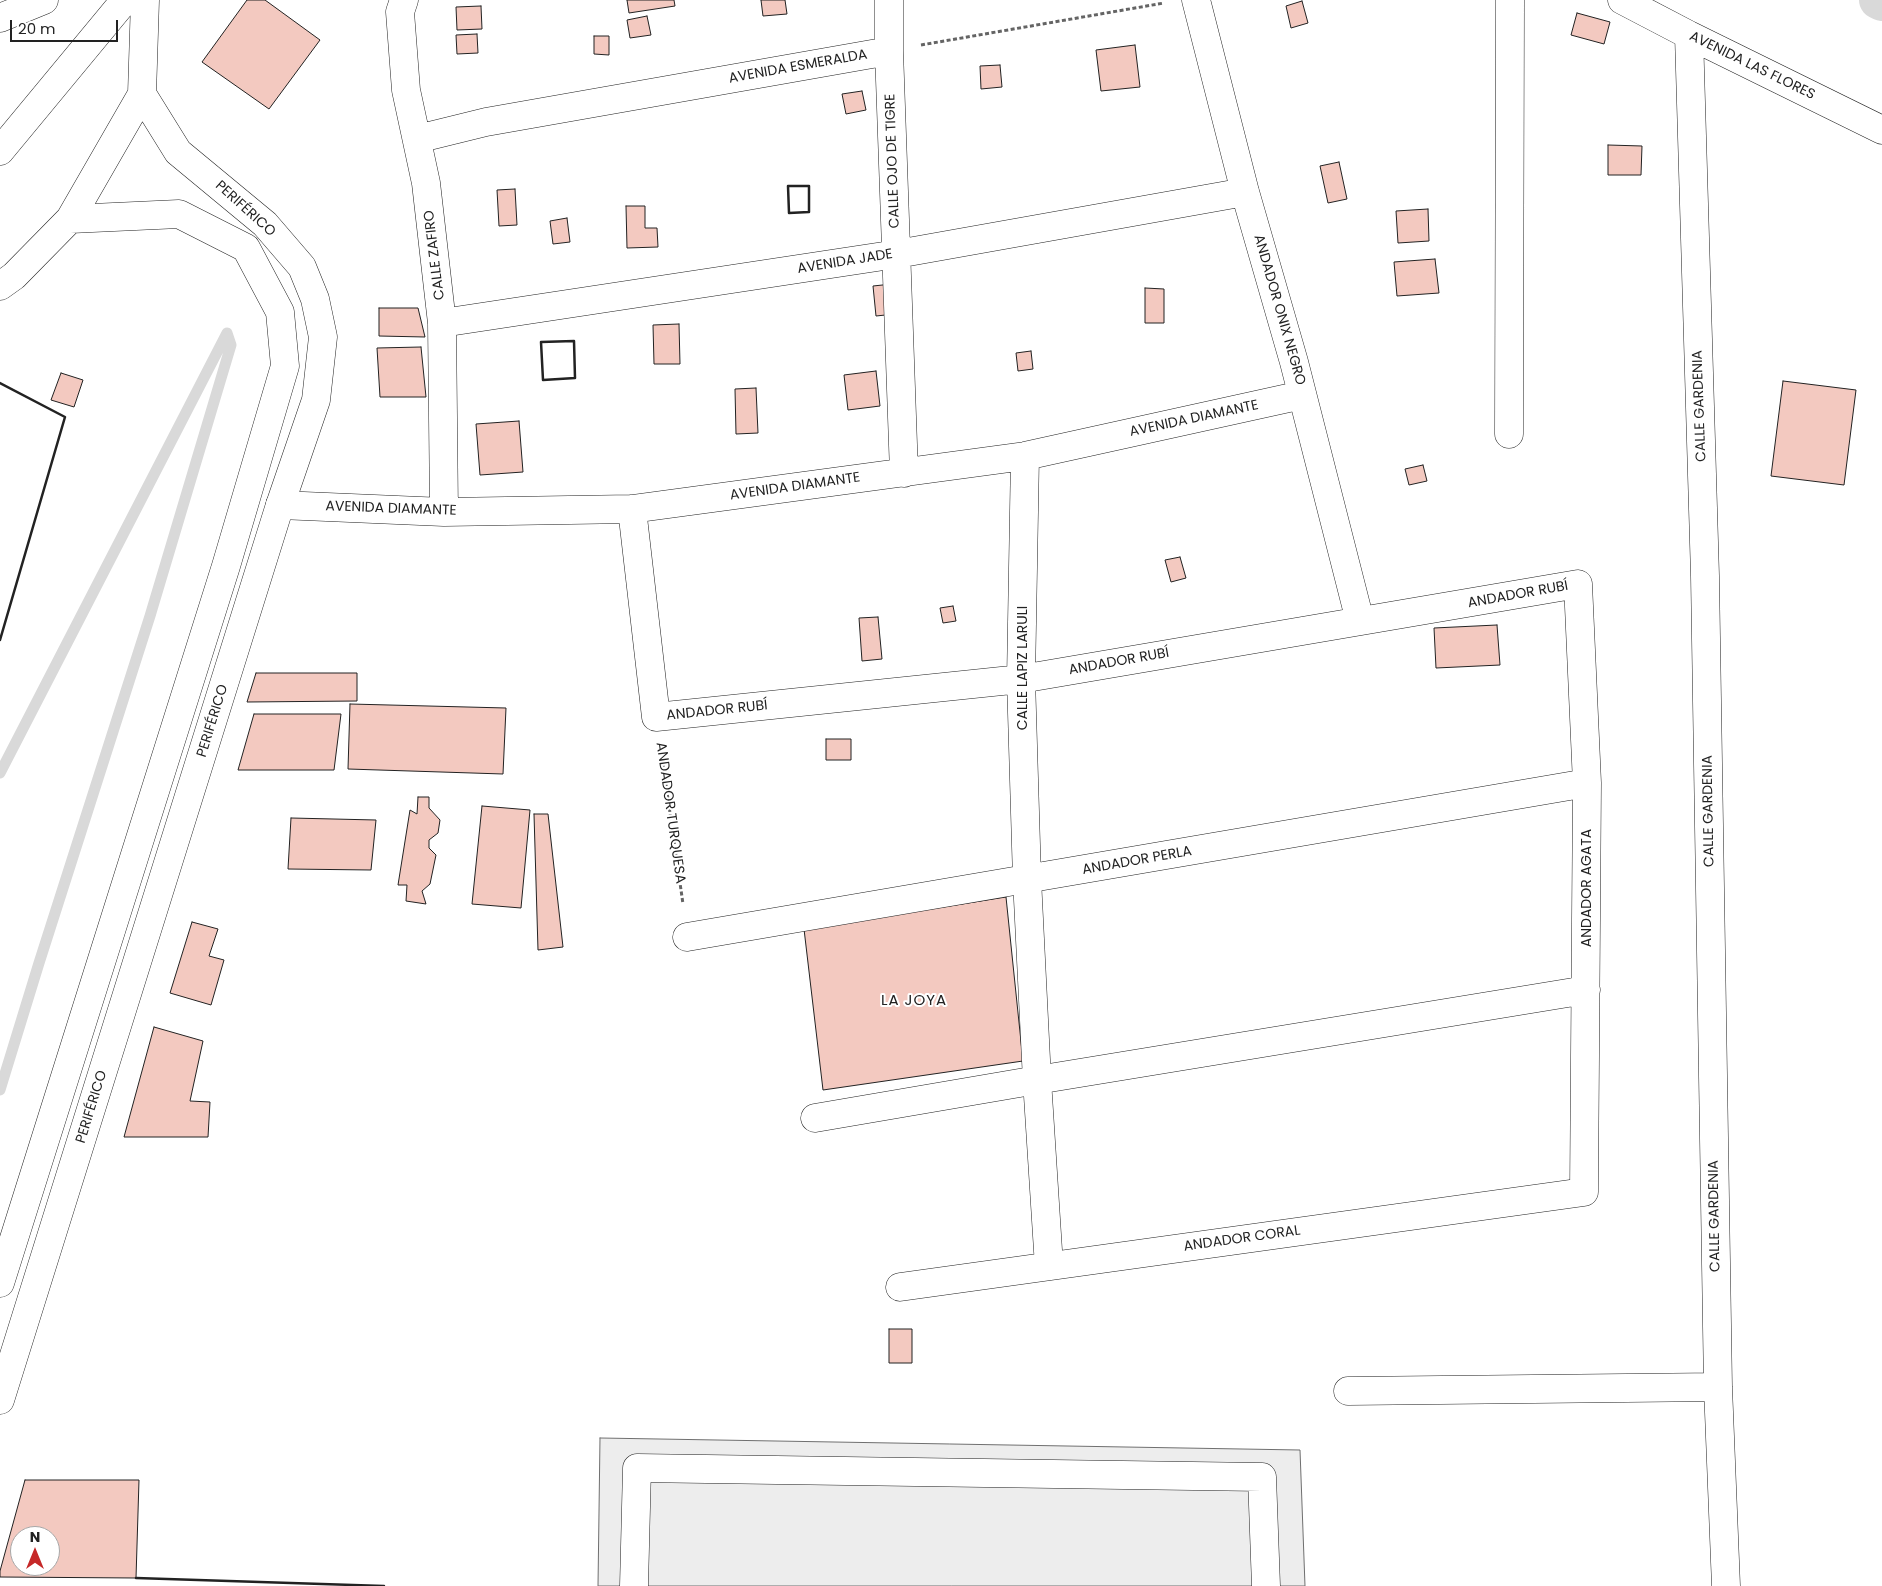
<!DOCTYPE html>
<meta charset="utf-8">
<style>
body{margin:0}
#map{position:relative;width:1882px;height:1586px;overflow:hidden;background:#fff;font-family:Poppins,sans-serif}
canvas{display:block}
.north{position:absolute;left:10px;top:1526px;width:50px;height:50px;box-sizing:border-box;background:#fff;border:1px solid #a7a7a7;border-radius:50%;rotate:0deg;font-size:14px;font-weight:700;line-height:20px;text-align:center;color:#222}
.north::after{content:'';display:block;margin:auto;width:18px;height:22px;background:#c62828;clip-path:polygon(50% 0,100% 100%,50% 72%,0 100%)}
.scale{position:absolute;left:10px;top:20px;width:108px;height:22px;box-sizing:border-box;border:2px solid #222;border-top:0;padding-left:6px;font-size:15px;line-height:18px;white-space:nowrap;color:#222;-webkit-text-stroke:4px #fff;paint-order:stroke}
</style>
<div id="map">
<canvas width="1882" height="1586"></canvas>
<div class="north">N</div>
<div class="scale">20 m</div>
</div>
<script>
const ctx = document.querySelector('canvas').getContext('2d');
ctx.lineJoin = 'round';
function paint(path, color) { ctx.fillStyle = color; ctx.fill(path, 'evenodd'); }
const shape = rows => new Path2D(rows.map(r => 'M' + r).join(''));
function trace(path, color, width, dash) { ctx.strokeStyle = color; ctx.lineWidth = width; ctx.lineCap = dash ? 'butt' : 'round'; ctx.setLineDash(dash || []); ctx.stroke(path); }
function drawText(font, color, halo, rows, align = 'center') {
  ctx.font = font + ' Poppins,sans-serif'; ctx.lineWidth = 4; ctx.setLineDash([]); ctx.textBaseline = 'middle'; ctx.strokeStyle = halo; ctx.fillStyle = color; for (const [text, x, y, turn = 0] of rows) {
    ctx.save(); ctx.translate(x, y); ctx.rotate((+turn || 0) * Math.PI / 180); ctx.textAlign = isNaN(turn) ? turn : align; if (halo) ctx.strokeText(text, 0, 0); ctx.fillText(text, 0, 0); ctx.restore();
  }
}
const parking = shape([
 [600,1438,1300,1450,1305,1586,598,1586,600,1438]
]);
paint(parking, '#ededed');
trace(parking, '#6f6f6f', 1);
trace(shape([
 [0,773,227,333,231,345,150,616,39,963,0,1090]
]), '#d9d9d9', 11);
trace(shape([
 [1878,0,1882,2]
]), '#d9d9d9', 38);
const building = shape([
 [247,0,265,0,320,40,269,109,202,62,247,0],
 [627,0,674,0,675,6,629,13,627,0],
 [761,0,785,0,787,14,763,16,761,0],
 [1302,1,1308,23,1291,28,1286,6,1302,1],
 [481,6,482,29,457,30,456,7,481,6],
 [1577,13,1610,22,1604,44,1571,35,1577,13],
 [647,16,651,35,630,38,627,20,647,16],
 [477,34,478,53,457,54,456,35,477,34],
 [594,36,609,36,609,55,594,54,594,36],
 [1135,45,1140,87,1101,91,1096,50,1135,45],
 [1000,65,1002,87,981,89,980,66,1000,65],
 [862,91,866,110,846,114,842,94,862,91],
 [1608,145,1642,146,1641,175,1608,175,1608,145],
 [1339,162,1347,199,1328,203,1320,166,1339,162],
 [515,189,517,225,499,226,497,190,515,189],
 [626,206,645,206,645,228,657,228,658,247,627,248,626,206],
 [1428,209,1429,241,1398,243,1396,211,1428,209],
 [567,218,570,242,553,244,550,221,567,218],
 [1435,259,1439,293,1397,296,1394,262,1435,259],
 [892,284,895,314,876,316,873,286,892,284],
 [1145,288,1164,289,1164,323,1145,323,1145,288],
 [379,308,418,308,425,337,379,336,379,308],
 [679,324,680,364,654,364,653,325,679,324],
 [421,347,426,397,380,397,377,348,421,347],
 [1031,351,1033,369,1018,371,1016,353,1031,351],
 [876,371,880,406,848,410,844,375,876,371],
 [61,373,83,380,74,407,51,400,61,373],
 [1783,381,1856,390,1844,485,1771,476,1783,381],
 [756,388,758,433,736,434,735,389,756,388],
 [519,421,523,472,480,475,476,424,519,421],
 [1423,465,1427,481,1409,485,1405,469,1423,465],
 [1180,557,1186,578,1171,582,1165,560,1180,557],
 [953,606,956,621,943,623,940,608,953,606],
 [878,617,882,659,862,661,859,618,878,617],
 [1497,625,1500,665,1436,668,1434,628,1497,625],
 [256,673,357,673,357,701,247,702,256,673],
 [350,704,506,708,503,774,348,769,350,704],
 [254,714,341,714,334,770,238,770,254,714],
 [826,739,851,739,851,760,826,760,826,739],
 [418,797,429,797,429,808,440,820,438,833,429,840,429,848,436,855,430,884,422,891,426,904,406,901,407,885,398,885,410,810,417,814,418,797],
 [482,806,530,810,521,908,472,904,482,806],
 [534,814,548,814,563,947,538,950,534,814],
 [291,818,376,820,371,870,288,869,291,818],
 [1006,897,1023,1061,823,1090,804,929,1006,897],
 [192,922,218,929,209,956,224,960,211,1005,170,993,192,922],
 [154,1027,203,1041,190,1101,210,1102,208,1137,124,1137,154,1027],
 [889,1329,912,1329,912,1363,889,1363,889,1329],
 [25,1480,139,1480,136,1578,0,1577,0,1571,25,1480],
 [20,1536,50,1536,50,1566,20,1566,20,1536]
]);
paint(building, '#f3c9c0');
trace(building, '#222', 1);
const minor = shape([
 [404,0,400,12,406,90,426,183,442,323,444,512],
 [889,0,889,51,904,473],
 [1196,0,1245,192,1294,362,1360,621],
 [1622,0,1689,35,1882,130],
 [1689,35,1705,576,1718,1387,1726,1586],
 [417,139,486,122,889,51],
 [442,323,897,254,1245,192],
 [1509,434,1510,0],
 [1025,456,1021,679,1027,879,1037,1080,1049,1266],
 [280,505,444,512,632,509,1025,456,1302,395],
 [632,509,656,717,1021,679,1578,584,1587,783,1584,1192,900,1287],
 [687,937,1587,783],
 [815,1118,1037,1080,1586,990],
 [1348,1391,1718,1387],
 [634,1586,637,1468,1262,1477,1266,1586]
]);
const major = shape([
 [0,18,44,0],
 [0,151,125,0],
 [0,286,14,276,70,219,142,94,145,0],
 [0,1283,226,566,285,366,280,312,246,248,179,214,70,219],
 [0,1400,280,505,316,400,323,337,315,299,302,267,265,224,178,152,142,94]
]);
trace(minor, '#222', 29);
trace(major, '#222', 29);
trace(shape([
 [921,45,1164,3],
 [661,750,683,904]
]), '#646464', 3, [4, 2.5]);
trace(minor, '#fff', 28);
trace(major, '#fff', 28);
trace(shape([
 [788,186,809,186,809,212,789,213,788,186],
 [574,341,575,378,543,380,541,342,574,341],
 [0,383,65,417,0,640],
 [136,1578,384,1586]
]), '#222', 2.5);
drawText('14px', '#222', '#fff', [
 ["AVENIDA LAS FLORES",1752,66,26],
 ["AVENIDA ESMERALDA",798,67,-10],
 ["CALLE OJO DE TIGRE",893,161,-92],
 ["PERIFÉRICO",245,209,42],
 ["CALLE ZAFIRO",435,255,-97],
 ["AVENIDA JADE",845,262,-9],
 ["ANDADOR ONIX NEGRO",1279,310,74],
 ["CALLE GARDENIA",1700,406,-92],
 ["AVENIDA DIAMANTE",1194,419,-12],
 ["AVENIDA DIAMANTE",795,487,-8],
 ["AVENIDA DIAMANTE",391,509,2],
 ["ANDADOR RUBÍ",1518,595,-10],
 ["ANDADOR RUBÍ",1119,662,-10],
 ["CALLE LAPIZ LARULI",1023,668,-90],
 ["ANDADOR RUBÍ",717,711,-6],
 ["PERIFÉRICO",213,721,-73],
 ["CALLE GARDENIA",1709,811,-91],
 ["ANDADOR TURQUESA",670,813,82],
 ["ANDADOR PERLA",1137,861,-10],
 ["ANDADOR AGATA",1587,888,-90],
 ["PERIFÉRICO",92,1107,-73],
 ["CALLE GARDENIA",1715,1216,-91],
 ["ANDADOR CORAL",1242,1239,-8]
]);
ctx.letterSpacing = '1px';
drawText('15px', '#222', '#fff', [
 ["LA JOYA",914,1001]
]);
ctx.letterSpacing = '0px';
</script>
